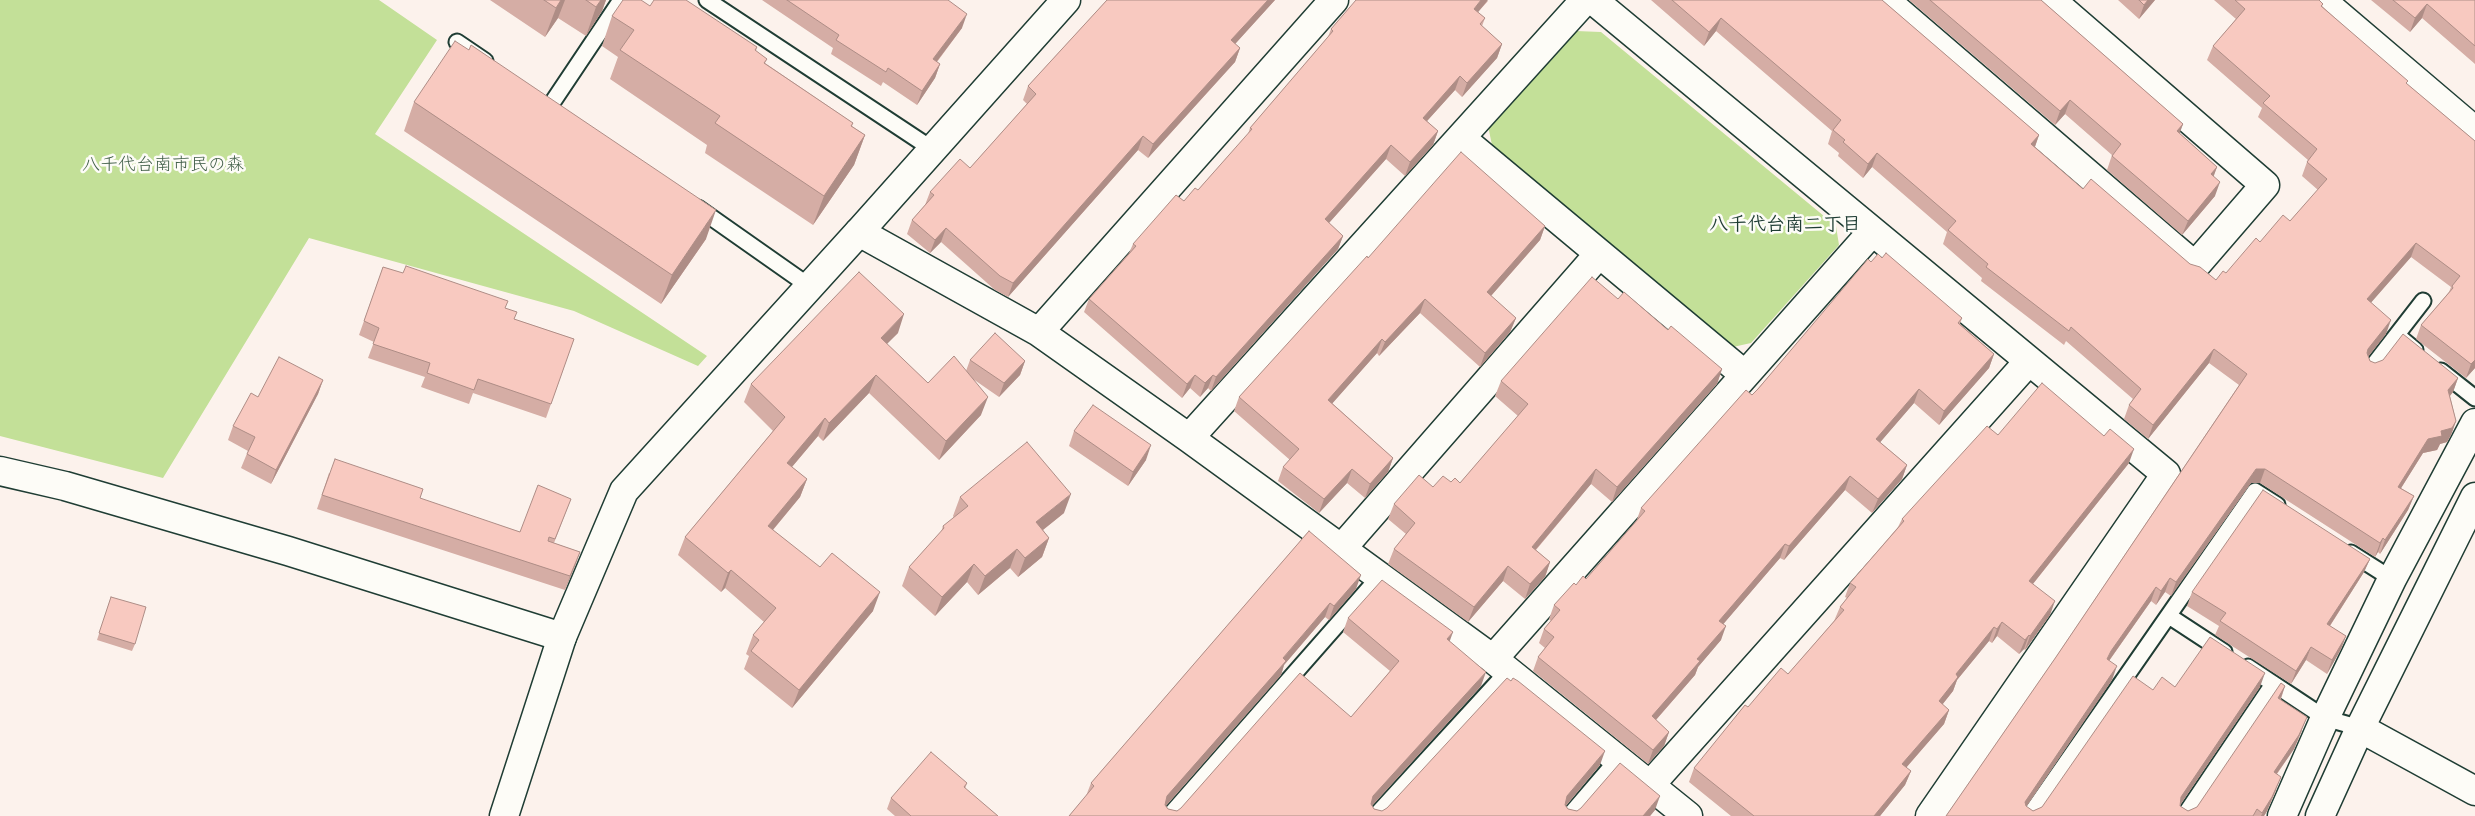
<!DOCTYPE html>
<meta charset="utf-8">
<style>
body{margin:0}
canvas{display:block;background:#fcf2ec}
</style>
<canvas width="2475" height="816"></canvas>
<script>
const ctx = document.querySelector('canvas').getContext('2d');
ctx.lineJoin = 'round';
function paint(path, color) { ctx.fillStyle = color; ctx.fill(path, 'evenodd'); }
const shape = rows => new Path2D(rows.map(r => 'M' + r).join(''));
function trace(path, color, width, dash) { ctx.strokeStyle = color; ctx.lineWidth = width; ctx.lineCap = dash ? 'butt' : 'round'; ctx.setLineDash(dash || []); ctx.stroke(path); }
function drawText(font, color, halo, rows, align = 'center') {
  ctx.font = font + ' "Shantell Sans","Klee One",sans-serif'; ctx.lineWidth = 5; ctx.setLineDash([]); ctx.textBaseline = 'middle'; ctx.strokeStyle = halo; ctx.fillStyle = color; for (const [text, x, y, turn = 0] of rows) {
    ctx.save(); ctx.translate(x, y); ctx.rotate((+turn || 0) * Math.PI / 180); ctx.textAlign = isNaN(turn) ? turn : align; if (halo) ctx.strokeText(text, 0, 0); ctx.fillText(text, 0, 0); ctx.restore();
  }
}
paint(shape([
 [0,0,379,0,437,40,375,134,707,356,698,366,574,311,309,238,163,478,0,436],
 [1576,31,1601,32,1836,226,1839,245,1751,343,1733,347,1492,145,1488,126]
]), '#c3e098');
const service = shape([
 [707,0,932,149],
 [457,42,485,61],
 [550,106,621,0],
 [698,208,809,286],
 [2397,335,2415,350],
 [2371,368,2423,301],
 [2441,371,2475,398],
 [2351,553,2392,579],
 [2169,616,2224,652],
 [2248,667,2325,718,2360,728],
 [1169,816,1380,576],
 [1375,816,1508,671],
 [1569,816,1618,759],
 [2029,816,2255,491,2277,505],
 [2184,816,2273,684]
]);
const minor = shape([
 [1593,0,2166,474,1930,816],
 [1885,0,2195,266,2265,185,2051,0],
 [2321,0,2475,131],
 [1462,139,1745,375],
 [1039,332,1334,0],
 [1189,438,1585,0],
 [1342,548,1599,254],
 [1493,659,1872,232],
 [2360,728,2475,791],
 [1651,784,2029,361],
 [504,816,562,637,624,491,859,232,1039,332,1189,438,1493,659,1688,816],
 [2282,816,2325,718,2392,579,2475,423],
 [2320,816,2360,728,2475,497]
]);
const tertiary = shape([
 [859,232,1066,0],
 [0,471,65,486,288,551,562,637]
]);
trace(service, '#1f3d34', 19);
trace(minor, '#1f3d34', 31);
trace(tertiary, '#1f3d34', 31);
trace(service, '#fdfcf7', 15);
trace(minor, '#fdfcf7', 28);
trace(tertiary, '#fdfcf7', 28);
paint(shape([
 [490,0,606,0,602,11,586,36,558,18,545,37],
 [762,0,948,0,962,28,937,62,940,64,935,78,917,105,883,82,881,86,831,54,833,48],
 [1107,0,1275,0,1235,44,1240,48,1235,62,1148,158,1138,150,1008,297,995,290,941,242,930,253,907,234,912,220,925,205,930,192,970,168,1027,104,1023,100,1028,86],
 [1651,0,1882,0,2039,135,2035,147,2083,189,2190,264,2216,280,2226,273,2260,242,2290,221,2318,190,2302,176,2307,162,2308,160,2258,117,2262,108,2207,60,2213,46,2236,19,2214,0,2319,0,2323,4,2322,6,2407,84,2475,141,2475,368,2466,378,2416,339,2421,325,2449,292,2451,287,2411,257,2371,302,2386,334,2368,357,2370,361,2375,363,2458,378,2453,392,2450,396,2456,421,2451,435,2447,442,2440,444,2437,450,2423,453,2401,488,2414,496,2408,510,2380,554,2378,552,2375,557,2260,483,2251,483,2171,596,2165,592,2156,605,2151,601,2109,661,2112,680,2026,807,2033,811,2042,807,2153,690,2175,687,2260,687,2181,804,2180,806,2188,811,2197,807,2285,686,2281,699,2302,731,2294,749,2277,774,2276,791,2267,811,2264,816,1946,816,2056,657,2239,385,2209,363,2148,439,2124,419,2129,405,2133,399,2066,341,2064,345,1981,281,1982,278,1943,244,1947,232,1872,167,1863,178,1838,156,1839,153,1828,144,1832,131,1716,31,1704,46],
 [1909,0,2041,0,2183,124,2179,133,2217,167,2213,176,2215,196,2182,235,2107,170,2112,155,2065,114,2055,125],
 [2118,0,2155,0,2139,19],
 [2371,0,2475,0,2475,64,2422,18,2410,32],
 [1488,1,1478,12,1485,18,1482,26,1502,44,1497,58,1462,97,1455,90,1427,121,1438,131,1433,145,1405,176,1386,159,1329,223,1343,236,1338,249,1211,391,1208,388,1200,397,1190,388,1182,398,1084,312,1089,299,1129,253,1133,244,1198,190,1248,134,1250,128,1328,37,1331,29],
 [650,6,757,47,756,51,767,59,765,63,853,123,852,126,865,135,854,165,813,225,705,153,707,145,610,79,618,57,602,46,612,16],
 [414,102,706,239,661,304,404,131],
 [1545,226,1540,240,1491,296,1516,318,1510,332,1480,367,1420,313,1379,356,1377,353,1332,403,1393,458,1388,472,1365,498,1347,483,1319,513,1278,481,1283,467,1290,460,1234,411,1239,397,1368,258],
 [1882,258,1962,318,1960,324,1994,354,1989,368,1939,425,1914,403,1880,442,1907,465,1902,479,1872,513,1845,490,1784,560,1780,558,1723,624,1721,640,1698,667,1695,675,1656,720,1669,732,1664,746,1648,764,1533,671,1538,657,1545,648,1539,643,1544,629,1551,621,1549,619,1554,605,1576,585,1586,579,1636,522,1641,508,1752,395,1871,262],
 [383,267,505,308,514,319,574,339,546,418,473,393,469,404,421,387,425,377,368,358,374,342,359,335],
 [1618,299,1668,330,1722,369,1717,384,1612,502,1591,484,1536,550,1550,562,1545,577,1525,599,1503,581,1468,622,1388,564,1394,549,1406,534,1388,519,1394,504,1433,487,1451,482,1460,483,1518,416,1495,396,1501,381],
 [898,333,886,344,928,383,966,371,970,360,1025,361,1020,375,999,397,973,379,981,415,939,460,869,393,823,441,818,436,792,467,807,479,800,497,773,530,873,611,792,708,744,669,749,656,746,654,753,635,764,622,725,588,721,592,678,555,685,537,773,431,744,402,751,384],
 [323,380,318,394,271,484,241,468,248,451,228,440,233,426,258,397],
 [1074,431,1146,460,1128,486,1069,446],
 [1998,435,2129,463,2033,584,2050,615,2025,650,2024,649,2019,654,1997,636,1992,643,1989,641,1957,680,1953,691,1942,705,1949,710,1944,724,1906,768,1911,771,1905,785,1880,816,1731,816,1689,782,1694,768,1748,707,1788,674,1834,621,1840,607,1847,598,1845,597,1850,583,1898,527,1902,519],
 [329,473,520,532,571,499,554,543,580,552,565,590,317,509],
 [960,497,1064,513,1043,530,1049,538,1042,557,1018,577,1010,568,978,595,967,582,935,616,902,586,909,567,941,532,943,526,954,518,953,516],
 [1309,531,1356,589,1329,620,1325,617,1284,665,1281,675,1166,806,1168,809,1177,811,1351,717,1390,671,1343,632,1348,618,1449,641,1481,686,1372,806,1374,809,1382,811,1600,765,1566,806,1568,809,1577,811,1655,810,1650,816,1069,816,1086,796,1091,783],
 [2370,559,2364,572,2330,626,2346,636,2341,649,2327,674,2306,660,2291,684,2215,635,2219,626,2187,606,2192,592],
 [111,597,135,644,132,651,97,640],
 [967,783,965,789,998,816,895,816,887,809,891,798]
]), '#d5ada5');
paint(shape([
 [561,0,565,0,558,18,545,37,556,8],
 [601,0,606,0,602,11,586,36,596,7],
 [1268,0,1275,0,1226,54,1231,40],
 [1481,0,1488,0,1469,23,1474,9],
 [2148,0,2155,0,2139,19,2144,5],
 [2427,4,2422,18,2410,32,2415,18],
 [967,14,962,28,928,73,933,59],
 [1721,18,1716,31,1704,46,1709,32],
 [1502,44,1497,58,1462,97,1467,83],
 [1240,48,1235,62,1148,158,1153,144],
 [940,64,935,78,917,105,922,91],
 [1460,76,1455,90,1418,131,1423,118],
 [2070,100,2065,114,2055,125,2060,111],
 [2183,124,2178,138,2177,131],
 [1438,131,1433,145,1405,176,1410,162],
 [865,135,854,165,813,225,824,196],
 [2039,135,2034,149,2031,144],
 [1143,136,1138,150,1008,297,1013,283],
 [1391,145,1386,159,1320,233,1325,219],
 [1877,153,1872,167,1863,178,1868,164],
 [2217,167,2212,181,2211,174],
 [2220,182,2215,196,2182,235,2188,221],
 [716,210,706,239,661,304,672,275],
 [1545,226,1540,240,1482,306,1487,292],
 [946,228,941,242,930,253,935,240],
 [1343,236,1338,249,1211,391,1216,377],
 [2416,243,2411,257,2362,313,2367,299],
 [1425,299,1420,313,1379,356,1385,342],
 [904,314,898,333,874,357,881,338],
 [1516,318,1510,332,1480,367,1485,353],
 [2391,320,2386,334,2363,363,2368,349],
 [1382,339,1377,353,1323,414,1328,400],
 [2214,349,2209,363,2148,439,2153,425],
 [1994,354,1989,368,1939,425,1944,411],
 [2475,360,2475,368,2466,378,2471,364],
 [1025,361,1020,375,999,397,1004,383],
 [1722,369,1717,384,1612,502,1617,487],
 [876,375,869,393,823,441,829,423],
 [1195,375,1190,388,1182,398,1187,384],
 [1213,375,1208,388,1200,397,1205,383],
 [2458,378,2453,392,2443,404,2448,390],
 [323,380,318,394,271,484,276,470],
 [1919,389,1914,403,1871,453,1876,439],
 [988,397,981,415,939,460,946,441],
 [825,418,818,436,780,481,787,463],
 [2456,421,2451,435,2447,442,2440,444,2437,450,2423,453,2393,501,2398,487,2428,439],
 [1151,445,1146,460,1128,486,1133,472],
 [2134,449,2129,463,2024,595,2029,581],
 [1393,458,1388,472,1365,498,1370,484],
 [1907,465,1902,479,1872,513,1878,499],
 [1352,469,1347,483,1319,513,1324,499],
 [1596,469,1591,484,1526,561,1532,547],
 [2256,469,2265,469,2260,483,2251,483,2171,596,2176,582],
 [1850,476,1845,490,1784,560,1789,546],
 [807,479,800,497,761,544,768,526],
 [1071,494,1064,513,1029,541,1036,522],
 [2414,496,2408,510,2380,554,2385,540],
 [1049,538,1042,557,1018,577,1025,558],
 [2383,538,2378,552,2375,557,2380,543],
 [1785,544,1780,558,1714,635,1719,621],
 [1017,549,1010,568,978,595,985,576],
 [580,552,575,566,565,590,570,576],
 [2370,559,2364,572,2322,638,2327,624],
 [1550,562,1545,577,1525,599,1530,584],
 [974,564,967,582,935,616,942,597],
 [1508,566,1503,581,1468,622,1474,607],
 [731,570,725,588,721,592,728,573],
 [1361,575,1356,589,1329,620,1334,606],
 [2170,578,2165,592,2156,605,2161,591],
 [2156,587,2151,601,2106,665,2107,659,2111,651],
 [880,592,873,611,792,708,799,690],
 [2055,601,2050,615,2025,650,2030,636],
 [1330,603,1325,617,1284,665,1281,675,1162,810,1167,796],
 [2002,622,1997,636,1992,643,1997,629],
 [1726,626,1721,640,1698,667,1695,675,1647,730,1652,716,1697,659],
 [1994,627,1989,641,1957,680,1953,691,1934,715,1939,701,1956,674],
 [1453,632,1448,646,1447,639],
 [2029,635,2024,649,2019,654,2025,640],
 [2346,636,2341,649,2327,674,2332,660],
 [2311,647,2306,660,2291,684,2296,671],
 [2117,666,2112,680,2020,816,2025,802],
 [1486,672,1481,686,1368,810,1373,796],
 [2265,673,2260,687,2176,811,2181,797],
 [2285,686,2280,700,2278,698],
 [1949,710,1944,724,1897,778,1902,764],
 [2307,717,2294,749,2268,786,2274,772],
 [1669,732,1664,746,1648,764,1653,750],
 [1605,751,1600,765,1562,810,1567,796],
 [1911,771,1905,785,1880,816,1874,816],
 [2281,777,2267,811,2264,816,2261,816],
 [1660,796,1655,810,1650,816,1643,816]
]), '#ae8d86');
const building = shape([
 [544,0,561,0,556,8,544,0],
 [586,0,601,0,596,7,586,0],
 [623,0,641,0,650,6,654,0,686,0,757,47,755,50,767,59,764,63,853,123,851,126,865,135,824,196,715,123,720,116,620,50,634,30,612,16,623,0],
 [787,0,948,0,967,14,933,59,940,64,922,91,888,68,886,72,836,40,839,35,787,0],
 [1107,0,1268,0,1231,40,1240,48,1153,144,1143,136,1013,283,1000,276,946,228,935,240,912,220,934,195,930,192,960,159,970,168,1036,94,1028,86,1107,0],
 [1356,0,1481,0,1474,9,1485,18,1480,24,1502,44,1467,83,1460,76,1423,118,1438,131,1410,162,1391,145,1325,219,1343,236,1216,377,1213,375,1205,383,1195,375,1187,384,1089,299,1136,246,1133,244,1176,195,1184,201,1195,188,1198,190,1252,129,1250,128,1333,31,1331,29,1356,0],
 [1672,0,1882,0,2039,135,2031,144,2083,189,2091,179,2190,264,2200,267,2216,280,2223,271,2226,273,2256,238,2260,242,2283,215,2290,221,2327,179,2307,162,2317,149,2263,103,2270,96,2213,46,2245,9,2235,0,2319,0,2323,4,2321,6,2408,81,2406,83,2475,141,2475,360,2471,364,2421,325,2453,288,2452,286,2460,276,2416,243,2367,299,2391,320,2368,349,2367,353,2370,361,2375,363,2383,360,2403,334,2458,378,2448,390,2456,421,2452,428,2441,431,2442,436,2428,439,2398,487,2414,496,2385,540,2383,538,2380,543,2265,469,2256,469,2176,582,2170,578,2161,591,2156,587,2111,651,2107,659,2117,666,2025,802,2026,806,2033,811,2042,807,2133,676,2153,690,2162,677,2175,687,2210,637,2265,673,2181,797,2180,806,2188,811,2197,807,2281,683,2285,686,2278,698,2307,717,2299,735,2274,772,2281,777,2272,797,2262,813,2257,809,2253,816,1946,816,2056,657,2247,374,2214,349,2153,425,2129,405,2141,389,2071,327,2069,331,1986,267,1988,264,1948,230,1956,221,1877,153,1868,164,1843,142,1845,140,1833,130,1841,120,1721,18,1709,32,1672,0],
 [1930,0,2041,0,2183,124,2177,131,2217,167,2211,174,2220,182,2188,221,2112,156,2121,144,2070,100,2060,111,1930,0],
 [2139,0,2148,0,2144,5,2139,0],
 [2393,0,2475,0,2475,46,2427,4,2415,18,2393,0],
 [455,41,469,50,471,45,716,210,672,275,414,102,455,41],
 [1461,152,1545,226,1487,292,1516,318,1485,353,1425,299,1385,342,1382,339,1328,400,1393,458,1370,484,1352,469,1324,499,1283,467,1299,449,1239,397,1367,256,1368,258,1461,152],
 [1886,253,1962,318,1958,323,1994,354,1944,411,1919,389,1876,439,1907,465,1878,499,1850,476,1789,546,1785,544,1719,621,1726,626,1697,659,1700,661,1652,716,1669,732,1653,750,1538,657,1554,637,1544,629,1560,610,1554,605,1574,583,1576,585,1583,576,1586,579,1645,511,1641,508,1746,390,1752,395,1758,389,1868,259,1871,262,1878,254,1882,258,1886,253],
 [406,266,508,301,505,308,517,312,514,319,574,339,551,404,478,379,474,390,427,373,430,363,373,344,379,328,364,321,383,267,403,273,406,266],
 [859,272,904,314,881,338,928,383,954,356,988,397,946,441,876,375,829,423,825,418,787,463,807,479,768,526,820,567,832,553,880,592,799,690,751,651,759,640,753,635,776,608,731,570,728,573,685,537,785,417,751,384,859,272],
 [1592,277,1618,299,1624,292,1668,330,1671,326,1722,369,1617,487,1596,469,1532,547,1550,562,1530,584,1508,566,1474,607,1394,549,1415,523,1394,504,1419,475,1433,487,1443,476,1451,482,1455,478,1460,483,1528,404,1501,381,1592,277],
 [995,333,1025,361,1004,383,970,360,995,333],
 [279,357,323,380,276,470,247,454,255,437,233,426,251,393,258,397,279,357],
 [2042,383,2104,436,2110,429,2134,449,2029,581,2055,601,2030,636,2029,635,2025,640,2002,622,1997,629,1994,627,1956,674,1958,677,1939,701,1949,710,1902,764,1911,771,1874,816,1754,816,1694,768,1745,705,1748,707,1781,668,1788,674,1844,610,1840,607,1856,587,1850,583,1904,521,1902,519,1987,426,1998,435,2042,383],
 [1093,405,1151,445,1133,472,1074,431,1093,405],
 [1027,442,1071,494,1036,522,1049,538,1025,558,1017,549,985,576,974,564,942,597,909,567,944,528,943,526,968,506,960,497,1027,442],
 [335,459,423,489,420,498,520,532,538,485,571,499,555,539,549,537,548,541,580,552,570,576,322,495,335,459],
 [2263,490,2370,559,2327,624,2346,636,2332,660,2311,647,2296,671,2220,621,2226,613,2192,592,2263,490],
 [1309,531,1361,575,1334,606,1330,603,1283,658,1286,661,1167,796,1165,805,1168,809,1177,811,1181,808,1300,673,1351,717,1399,661,1348,618,1382,580,1453,632,1447,639,1486,672,1373,796,1371,804,1374,809,1382,811,1387,808,1507,678,1511,681,1513,678,1518,681,1605,751,1567,796,1565,805,1568,809,1577,811,1581,808,1620,763,1660,796,1643,816,1069,816,1094,786,1091,783,1309,531],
 [111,597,146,607,135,644,99,633,111,597],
 [931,752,967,783,964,787,998,816,911,816,891,798,931,752]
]);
paint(building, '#f8c9c0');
trace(building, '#ae8d86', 1);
drawText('18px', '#405e48', '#fdfcf7', [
 ["八千代台南市民の森",163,165]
]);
drawText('bold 19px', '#1f3d34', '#fdfcf7', [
 ["八千代台南二丁目",1785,225]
]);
</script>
